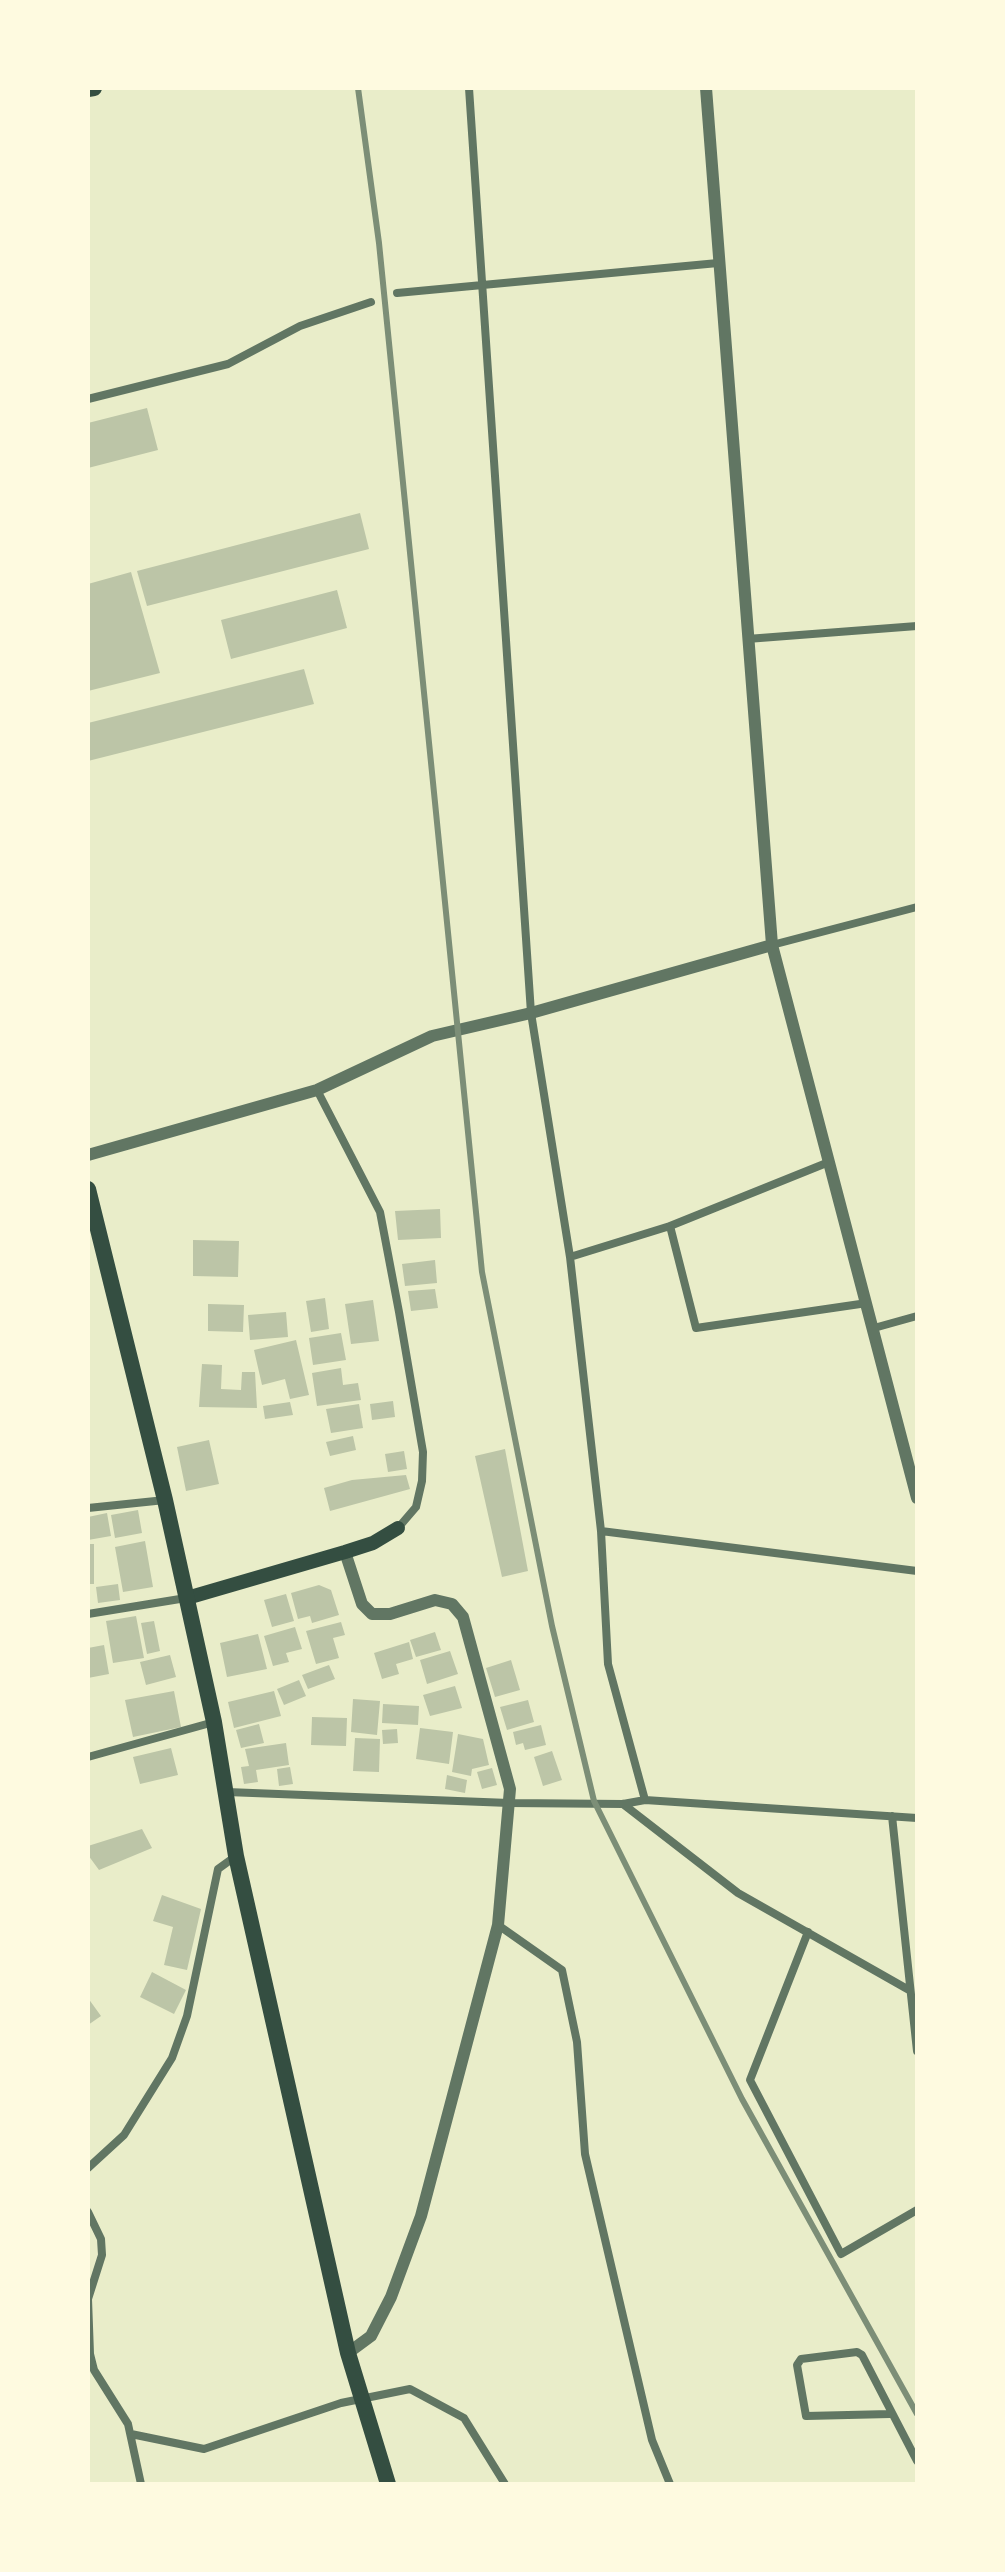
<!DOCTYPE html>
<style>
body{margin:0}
#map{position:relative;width:1005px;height:2572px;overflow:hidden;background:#e9edc9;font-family:Karla,sans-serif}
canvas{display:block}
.frame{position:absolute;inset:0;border:90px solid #fefae0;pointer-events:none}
</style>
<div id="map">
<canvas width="1005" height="2572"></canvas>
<div class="frame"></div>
</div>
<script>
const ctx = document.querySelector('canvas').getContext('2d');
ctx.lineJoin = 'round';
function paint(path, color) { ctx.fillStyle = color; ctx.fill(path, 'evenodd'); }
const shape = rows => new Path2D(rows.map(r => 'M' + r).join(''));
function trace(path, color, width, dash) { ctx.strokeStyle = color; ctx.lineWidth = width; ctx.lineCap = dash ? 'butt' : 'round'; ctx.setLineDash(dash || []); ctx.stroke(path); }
paint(shape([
 [147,408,158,450,88,468,88,423],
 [360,513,369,549,147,606,137,571],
 [131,572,160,673,88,691,88,584],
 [337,590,347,628,231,659,221,620],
 [304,669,314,704,88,761,88,723],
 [440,1209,441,1238,398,1240,395,1211],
 [193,1240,239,1241,238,1277,193,1276],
 [435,1260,437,1283,405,1286,402,1264],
 [435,1289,438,1308,411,1311,408,1291],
 [325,1298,329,1329,311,1332,306,1301],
 [373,1300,379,1341,351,1344,345,1304],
 [208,1304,244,1305,243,1332,208,1331],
 [286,1312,288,1337,250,1340,248,1315],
 [341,1333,346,1360,313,1365,309,1338],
 [296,1340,309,1395,290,1399,285,1379,262,1385,254,1350],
 [202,1364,222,1365,221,1389,241,1390,242,1372,255,1372,257,1408,199,1407],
 [341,1368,343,1385,358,1383,361,1400,317,1406,312,1373],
 [393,1401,395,1417,372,1420,370,1404],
 [290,1402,293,1415,265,1419,263,1406],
 [359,1404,363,1428,331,1433,326,1409],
 [353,1436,356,1450,330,1456,326,1442],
 [209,1440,219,1484,186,1491,177,1447],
 [505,1449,528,1571,502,1577,475,1456],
 [404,1451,407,1469,388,1472,385,1454],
 [406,1475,410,1489,330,1511,324,1488,352,1480],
 [138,1510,142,1533,115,1538,111,1515],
 [107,1513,111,1536,88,1540,88,1517],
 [145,1541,153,1587,123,1592,115,1547],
 [88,1544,94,1544,94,1584,88,1584],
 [118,1584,120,1600,98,1603,96,1587],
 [319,1585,331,1590,339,1615,312,1623,310,1616,298,1619,291,1593],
 [286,1594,294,1621,272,1627,264,1600],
 [136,1616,144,1658,113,1663,106,1621],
 [154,1621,160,1651,147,1654,141,1623],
 [341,1622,345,1635,333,1638,339,1658,316,1664,306,1631],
 [295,1627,302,1649,286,1653,289,1662,273,1666,264,1636],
 [435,1632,441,1650,416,1657,410,1640],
 [258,1634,267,1669,227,1677,220,1643],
 [409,1642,413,1659,396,1664,399,1674,382,1679,374,1653],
 [104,1645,109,1674,88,1678,88,1648],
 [450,1651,458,1674,427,1684,420,1660],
 [170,1655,176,1677,146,1685,140,1662],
 [511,1660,520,1690,495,1697,486,1668],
 [329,1665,335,1679,308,1689,302,1675],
 [299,1680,306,1696,284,1705,277,1689],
 [455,1686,462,1708,430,1716,423,1695],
 [174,1691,181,1727,133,1737,125,1700],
 [274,1691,281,1716,234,1728,228,1702],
 [353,1699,380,1701,377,1735,351,1732],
 [528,1700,534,1722,507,1730,500,1707],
 [383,1704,419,1706,418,1725,382,1723],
 [312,1717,347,1718,346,1746,311,1745],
 [259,1724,264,1743,241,1748,236,1730],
 [541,1725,546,1745,525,1750,523,1743,516,1745,513,1732],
 [420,1728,453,1732,449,1764,416,1759],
 [397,1729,398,1743,383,1744,382,1730],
 [458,1734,483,1739,489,1765,472,1769,471,1776,452,1772],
 [355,1738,380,1739,379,1772,353,1771],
 [286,1743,289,1765,256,1770,258,1782,244,1784,241,1767,249,1766,245,1749],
 [171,1748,178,1775,140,1784,133,1757],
 [552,1751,562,1780,543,1786,534,1757],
 [290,1767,293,1784,279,1786,277,1769],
 [492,1768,497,1785,482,1789,477,1772],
 [447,1775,467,1780,465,1793,445,1789],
 [142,1829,152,1848,99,1870,88,1855,88,1846],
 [162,1895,201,1909,187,1970,164,1965,173,1927,153,1921],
 [152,1972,186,1990,174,2014,140,1997],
 [88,1998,101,2016,88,2025]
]), '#bcc5a7');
trace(shape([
 [469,88,531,1013,570,1257,601,1531,608,1664,645,1800],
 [397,293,718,263],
 [88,399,228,364,300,326,371,302],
 [747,639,917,626],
 [772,945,917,907],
 [317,1090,380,1212,399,1312,423,1452,422,1481,416,1507,398,1528],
 [670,1226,696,1328,867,1303],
 [570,1257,670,1226,829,1162],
 [874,1328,917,1316],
 [88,1508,165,1500],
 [601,1531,917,1571],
 [88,1614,186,1598],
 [88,1757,214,1722],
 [227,1792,509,1803,623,1804,645,1800,917,1818],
 [623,1804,738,1893,909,1990],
 [892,1816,917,2051],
 [498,1925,562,1970,577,2042,585,2154,652,2440,670,2484],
 [808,1932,750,2080,841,2254,917,2210],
 [88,2168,124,2135,172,2058,187,2016,218,1869,236,1856],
 [88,2212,101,2239,102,2255,88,2299,90,2354,94,2370,128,2424,141,2484],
 [890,2414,806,2416,797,2365,801,2359,857,2352,862,2355,917,2461],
 [131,2434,204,2449,341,2403,410,2389,464,2418,505,2484]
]), '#617663', 8);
trace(shape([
 [706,88,772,945,917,1498],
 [88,1155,317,1090,432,1036,531,1013,772,945],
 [345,1552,362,1604,372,1614,390,1614,435,1600,452,1604,463,1617,510,1789,498,1925,421,2216,391,2297,371,2336,348,2353]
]), '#617663', 12);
trace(shape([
 [187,1598,345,1552,373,1543,398,1528]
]), '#344e41', 14);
trace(shape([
 [88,89,94,88],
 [88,1189,165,1500,214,1722,236,1856,348,2353,388,2484]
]), '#344e41', 16);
trace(shape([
 [358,88,379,243,482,1272,552,1626,594,1801,742,2099,917,2414]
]), '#7c8e77', 6);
</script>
